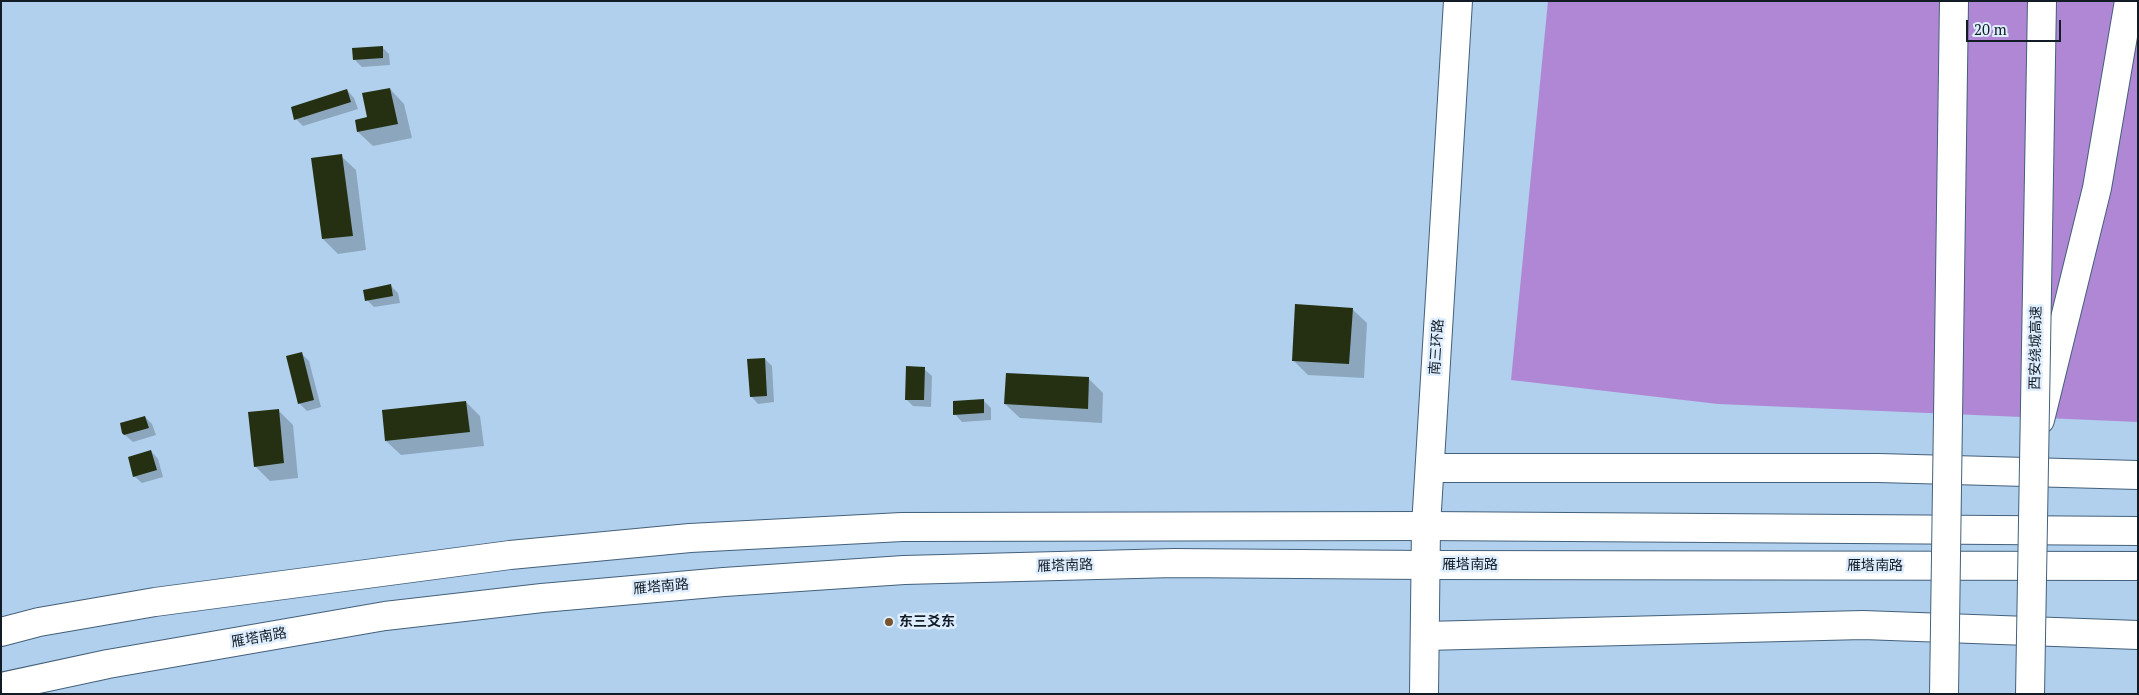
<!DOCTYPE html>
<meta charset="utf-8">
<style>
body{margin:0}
#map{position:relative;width:2139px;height:695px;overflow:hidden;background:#b0d0ed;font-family:"PT Serif",serif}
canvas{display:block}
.frame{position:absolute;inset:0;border:2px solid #111c27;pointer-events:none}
.scale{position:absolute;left:1966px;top:20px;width:95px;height:22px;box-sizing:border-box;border:2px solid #111c27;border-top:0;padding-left:6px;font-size:15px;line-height:18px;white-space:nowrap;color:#111c27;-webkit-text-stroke:4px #dfeefe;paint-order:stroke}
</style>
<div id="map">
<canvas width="2139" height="695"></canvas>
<div class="frame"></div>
<div class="scale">20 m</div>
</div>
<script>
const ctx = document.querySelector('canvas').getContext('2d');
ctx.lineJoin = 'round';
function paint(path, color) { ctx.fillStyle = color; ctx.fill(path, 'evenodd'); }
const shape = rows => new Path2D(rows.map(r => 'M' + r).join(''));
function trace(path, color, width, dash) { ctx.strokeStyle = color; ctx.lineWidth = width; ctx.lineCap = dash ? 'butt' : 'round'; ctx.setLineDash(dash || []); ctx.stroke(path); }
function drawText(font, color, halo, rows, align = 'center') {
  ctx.font = font + ' "PT Serif","Noto Sans SC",serif'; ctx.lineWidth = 5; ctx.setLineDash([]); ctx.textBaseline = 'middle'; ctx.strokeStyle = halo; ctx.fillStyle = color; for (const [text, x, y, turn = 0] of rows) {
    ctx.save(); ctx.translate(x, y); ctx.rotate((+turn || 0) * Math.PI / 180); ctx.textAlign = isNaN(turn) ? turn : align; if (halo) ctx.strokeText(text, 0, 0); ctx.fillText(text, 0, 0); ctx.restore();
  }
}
paint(shape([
 [1548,1,2138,1,2138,422,1718,404,1511,380]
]), '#b087d5');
paint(shape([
 [382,47,389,54,390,65,362,67,355,60],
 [390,89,404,104,412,138,373,146,358,132,356,120,368,118],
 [347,90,354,98,358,109,303,126,296,119],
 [341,156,356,170,366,250,338,254,323,239],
 [391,286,398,293,400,303,374,307,367,300],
 [1352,309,1367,323,1364,378,1308,375,1293,360],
 [302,354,309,361,321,407,307,411,300,404,288,357],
 [765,359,772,366,774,402,758,404,751,396],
 [924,369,932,376,931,407,913,406,906,399],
 [1088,378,1103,393,1102,423,1020,418,1005,404],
 [984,401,991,408,991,420,962,422,955,414],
 [466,402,480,416,484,446,401,455,386,441],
 [278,410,293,425,298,478,270,481,255,466],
 [145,417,152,424,156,435,133,442,125,435,122,424],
 [151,451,158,459,163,477,142,483,134,476]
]), '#0003');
paint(shape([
 [383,46,383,58,353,60,352,48],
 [390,88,398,124,357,132,355,120,367,117,362,93],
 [347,89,351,102,294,120,291,107],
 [342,154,353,236,322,239,311,158],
 [391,284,393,296,365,301,363,290],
 [1295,304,1353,308,1349,364,1292,361],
 [302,352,314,400,298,404,286,356],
 [765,358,767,396,750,397,747,359],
 [906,366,925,367,924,400,905,400],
 [1006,373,1089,377,1088,409,1004,404],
 [984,399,984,413,953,415,953,401],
 [466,401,470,432,385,441,382,410],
 [279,409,284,463,254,467,248,412],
 [145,416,149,428,124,435,122,433,120,423],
 [151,450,157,470,133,477,128,457]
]), '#243011');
const minor = shape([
 [1430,468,1878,468,2138,475],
 [1425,636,1863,625,2138,635]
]);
const secondary = shape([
 [1,632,39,622,155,602,510,555,690,538,902,527,1426,526,2138,531],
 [1,687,108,664,385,616,542,598,724,582,904,570,1174,563,1425,565,2138,566]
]);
const trunk = shape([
 [1424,694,1426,526,1458,1]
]);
const motorway = shape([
 [2040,420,2097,188,2129,1]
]);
trace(minor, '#44607a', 30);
trace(secondary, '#44607a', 30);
trace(trunk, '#44607a', 30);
trace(motorway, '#44607a', 30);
trace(minor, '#fff', 28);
trace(secondary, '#fff', 28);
trace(trunk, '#fff', 28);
trace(motorway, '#fff', 28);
const motorwayBridge = shape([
 [1944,694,1954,1],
 [2030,694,2042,1]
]);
trace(motorwayBridge, '#44607a', 30, []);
trace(motorwayBridge, '#fff', 28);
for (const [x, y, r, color] of [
 [889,622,5,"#77542d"]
]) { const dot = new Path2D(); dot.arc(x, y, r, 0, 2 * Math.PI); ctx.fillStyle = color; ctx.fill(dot); trace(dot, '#dfeefe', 2); }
drawText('14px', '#111c27', '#dfeefe', [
 ["南三环路",1437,347,-86],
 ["西安绕城高速",2036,348,-89],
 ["雁塔南路",1470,565],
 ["雁塔南路",1065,566,-2],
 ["雁塔南路",1875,566],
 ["雁塔南路",661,587,-5],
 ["雁塔南路",259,638,-10]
]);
drawText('bold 14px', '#111c27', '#dfeefe', [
 ["东三爻东",899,622]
], 'left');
</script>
